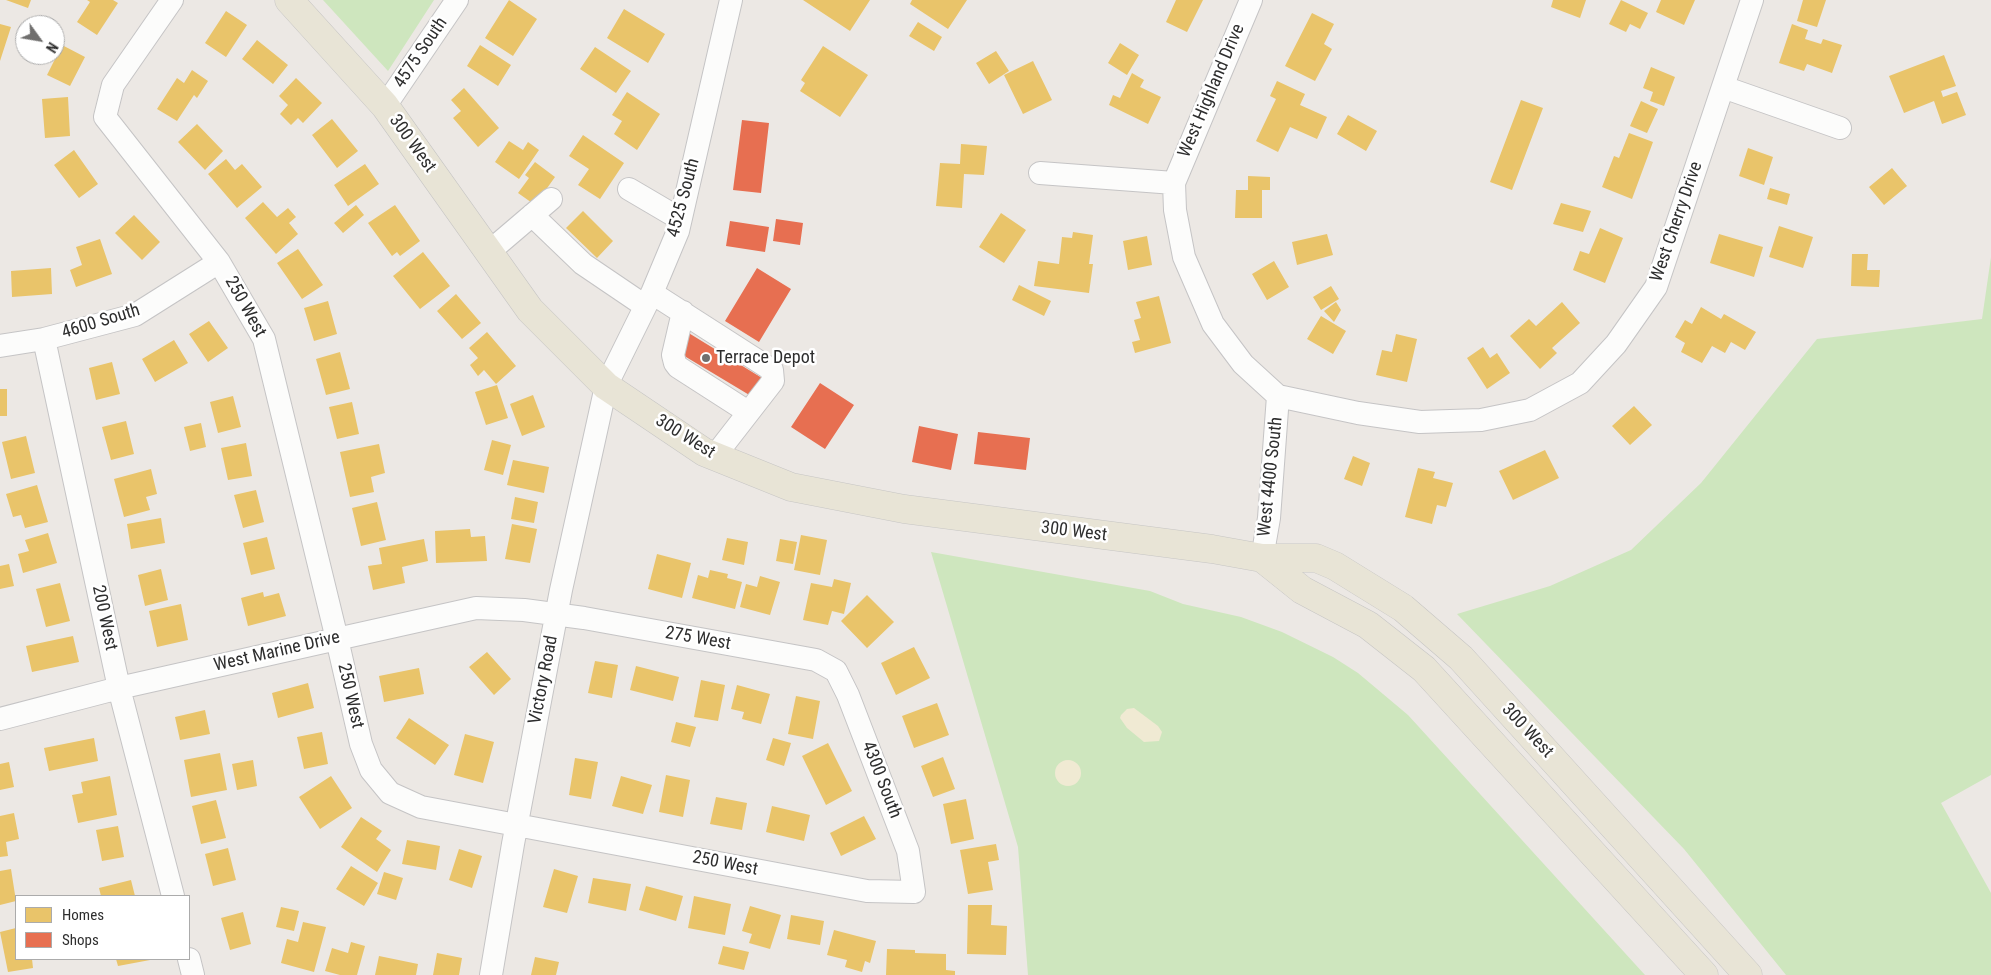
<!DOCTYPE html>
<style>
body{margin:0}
#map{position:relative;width:1991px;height:975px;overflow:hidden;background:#ece8e4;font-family:"Roboto Condensed",sans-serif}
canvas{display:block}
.legend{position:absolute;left:15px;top:895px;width:175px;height:65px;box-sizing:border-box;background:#fff;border:1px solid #ababab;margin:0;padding:6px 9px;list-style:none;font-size:15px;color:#2e2e2e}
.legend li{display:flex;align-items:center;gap:10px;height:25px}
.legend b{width:25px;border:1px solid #ababab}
.north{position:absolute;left:15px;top:15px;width:50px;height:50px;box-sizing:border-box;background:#fff;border:1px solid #ababab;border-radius:50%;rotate:122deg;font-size:14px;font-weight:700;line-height:20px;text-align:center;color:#2e2e2e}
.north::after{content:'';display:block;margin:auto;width:18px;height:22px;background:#706f6e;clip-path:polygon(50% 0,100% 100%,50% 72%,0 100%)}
</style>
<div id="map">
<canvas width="1991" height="975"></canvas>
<ul class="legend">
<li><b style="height:14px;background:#e9c46a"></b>Homes</li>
<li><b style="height:14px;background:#e76f51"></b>Shops</li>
</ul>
<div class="north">N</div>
</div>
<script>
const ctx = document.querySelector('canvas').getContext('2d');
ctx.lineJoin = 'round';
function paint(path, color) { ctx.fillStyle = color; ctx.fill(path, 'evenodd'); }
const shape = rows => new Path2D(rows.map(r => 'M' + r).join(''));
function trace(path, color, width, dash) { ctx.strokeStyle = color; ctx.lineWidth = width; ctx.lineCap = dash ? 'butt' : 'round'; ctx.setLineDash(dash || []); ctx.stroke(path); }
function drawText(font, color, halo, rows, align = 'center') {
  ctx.font = font + ' "Roboto Condensed",sans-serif'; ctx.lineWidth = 5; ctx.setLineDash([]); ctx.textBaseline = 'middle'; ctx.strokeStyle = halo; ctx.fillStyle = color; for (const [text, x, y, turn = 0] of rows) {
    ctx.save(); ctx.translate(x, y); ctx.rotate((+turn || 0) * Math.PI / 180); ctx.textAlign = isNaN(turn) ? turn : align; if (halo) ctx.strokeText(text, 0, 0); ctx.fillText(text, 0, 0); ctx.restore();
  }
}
paint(shape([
 [323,0,434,0,388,71],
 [1991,257,1991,775,1941,803,1991,893,1991,975,1786,975,1684,849,1457,614,1550,586,1631,550,1701,483,1817,339,1982,319],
 [931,552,1150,591,1183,604,1241,617,1282,632,1333,657,1358,673,1408,715,1645,975,1028,975,1018,847]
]), '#cee6be');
paint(shape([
 [1134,708,1158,726,1162,732,1159,741,1144,742,1127,728,1120,718,1121,715,1127,709],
 '1055 773a13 13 0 1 1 26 0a13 13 0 1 1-26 0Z'
]), '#f0ead3');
paint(shape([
 [6,0,31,0,28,8],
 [87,0,113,0,118,3,97,35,77,22,90,2],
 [509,0,537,19,513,56,485,38],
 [803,0,870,0,850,31],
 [912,0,967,0,948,29,910,4],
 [1176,0,1203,0,1187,32,1166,22],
 [1553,0,1586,0,1580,18,1551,7],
 [1621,0,1648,13,1640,29,1630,24,1626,32,1609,24],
 [1661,0,1695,0,1684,25,1656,12],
 [1803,0,1826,0,1817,27,1797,21],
 [624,9,665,34,648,63,607,38],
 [226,11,247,25,226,57,205,43],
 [1312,13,1334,24,1324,44,1332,49,1315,81,1285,66],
 [918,22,942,37,934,51,909,36],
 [0,24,11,27,0,61],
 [1792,24,1808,30,1805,39,1821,44,1823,39,1842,45,1832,73,1807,64,1804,71,1779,63],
 [257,40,288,65,273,84,242,59],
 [1120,43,1139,55,1127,75,1108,63],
 [62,45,85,57,70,86,47,75],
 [480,45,511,65,498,86,467,66],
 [823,46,868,75,840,117,800,91,805,83,801,80],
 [595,47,631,71,616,93,580,69],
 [996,51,1009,71,989,84,976,63],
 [1944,55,1956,86,1941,91,1943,97,1957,92,1966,115,1942,124,1934,101,1904,113,1889,76],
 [1033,61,1052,100,1023,114,1004,75],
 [1651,67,1675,77,1664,106,1650,101,1653,92,1643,88],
 [192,70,208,81,197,98,194,95,177,121,157,109,177,78,184,83],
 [1132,73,1144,80,1140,87,1161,97,1148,124,1109,105,1113,95,1120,98],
 [296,78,322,103,303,123,298,118,291,125,280,114,288,105,279,96],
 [1277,81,1305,94,1300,105,1327,117,1317,139,1290,127,1278,152,1256,141,1276,99,1270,96],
 [464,88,499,128,478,147,453,118,461,111,451,100],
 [627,92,660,114,637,150,614,134,622,121,612,115],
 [68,97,70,136,45,138,42,99],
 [1521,100,1543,108,1512,190,1490,182],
 [1641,101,1658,109,1647,133,1630,126],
 [1348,115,1377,131,1366,151,1337,134],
 [332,119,358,151,337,168,312,135],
 [197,124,223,151,205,170,178,142],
 [1629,133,1653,142,1632,199,1602,187,1614,156,1619,158],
 [583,135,624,163,600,199,578,185,589,169,569,156],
 [509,141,523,150,528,142,539,150,519,179,495,162],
 [961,144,987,146,984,175,964,174,962,208,936,206,940,163,960,164],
 [1748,148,1773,157,1764,185,1739,176],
 [74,150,98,184,79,198,54,165],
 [226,159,235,170,242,164,262,187,237,208,208,174],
 [535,162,555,177,535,205,518,193,529,178,525,175],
 [365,164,379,184,348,206,334,185],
 [1892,168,1907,186,1884,205,1869,187],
 [1248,176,1270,177,1270,190,1262,190,1262,218,1235,218,1236,190,1248,190],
 [1770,188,1790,194,1787,205,1767,199],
 [263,202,277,217,288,208,296,217,289,223,298,234,276,254,245,218],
 [1561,203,1591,211,1583,232,1553,224],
 [356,205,364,215,343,233,334,223],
 [395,205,420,241,400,256,397,252,392,256,368,223],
 [583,211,613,241,597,258,566,228],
 [1001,213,1026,230,1004,263,979,247],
 [134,215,160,242,142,260,115,233],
 [1779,226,1813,237,1803,268,1769,257],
 [1600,228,1623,238,1605,283,1573,270,1580,251,1589,254],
 [1073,232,1093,235,1089,264,1093,264,1089,293,1034,286,1038,261,1059,264,1062,237,1072,238],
 [1327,234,1333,255,1297,265,1292,242],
 [1719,234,1763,247,1754,277,1710,263],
 [1147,236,1152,265,1128,270,1123,241],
 [100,239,112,274,76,287,70,270,82,265,76,247],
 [298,249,323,285,302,299,277,263],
 [423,252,450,286,420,309,393,276],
 [1852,254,1868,254,1867,270,1880,270,1879,287,1851,286],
 [1274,261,1289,287,1267,300,1252,274],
 [51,268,52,294,12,297,11,271],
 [1019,285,1051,301,1044,316,1012,300],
 [1331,286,1339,299,1321,310,1313,297],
 [456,294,481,323,462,339,437,311],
 [1159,296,1171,343,1135,353,1132,342,1140,340,1134,320,1141,318,1136,302],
 [328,301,337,334,314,341,304,308],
 [1336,302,1341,310,1334,322,1324,311],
 [1562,302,1580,323,1552,348,1557,353,1540,369,1510,336,1529,319,1536,326],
 [1701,307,1721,319,1724,314,1756,332,1745,350,1731,342,1725,353,1712,346,1702,363,1681,352,1685,343,1675,337,1685,320,1692,324],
 [1321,316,1346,331,1333,354,1307,339],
 [209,321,228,348,208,362,189,334],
 [487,332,516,366,496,384,484,370,478,376,470,365,478,358,469,348],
 [1396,334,1417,339,1407,382,1376,375,1382,350,1392,352],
 [174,340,188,363,155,382,142,359],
 [1483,347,1490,358,1497,353,1510,373,1487,389,1467,358],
 [340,352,350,389,326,395,316,359],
 [112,362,120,394,96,400,89,368],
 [497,385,508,418,486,425,475,392],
 [0,389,7,389,7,416,0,416],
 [533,395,545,427,522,436,510,404],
 [233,396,241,427,218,433,210,402],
 [352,402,359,434,337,439,329,407],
 [1634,406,1652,425,1630,445,1612,426],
 [126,421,134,454,111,460,102,427],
 [201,423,206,447,190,451,184,427],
 [26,436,35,473,11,479,2,442],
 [492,440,511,445,503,475,484,470],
 [246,443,252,476,228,480,221,448],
 [379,444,385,473,371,477,374,492,350,497,340,452],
 [1545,450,1559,478,1513,500,1499,471],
 [1353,456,1370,463,1362,486,1344,479],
 [513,460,549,467,544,493,507,485],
 [1418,468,1435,472,1433,478,1453,483,1446,507,1437,505,1432,524,1405,517],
 [151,469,157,494,146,497,150,510,124,517,114,479],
 [37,485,48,522,25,528,21,515,13,517,6,494],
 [256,490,264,522,243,528,234,495],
 [515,497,538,502,534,523,511,519],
 [377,502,386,540,361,546,352,508],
 [161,518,165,543,131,549,127,524],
 [512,524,537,529,530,563,505,559],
 [470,529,471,537,485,536,487,561,436,563,435,531],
 [48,533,57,563,23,573,18,554,29,551,25,540],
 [801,535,827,540,820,575,794,570],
 [267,537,275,569,251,575,243,543],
 [727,538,748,542,744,565,722,560],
 [424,539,428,561,402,567,405,583,373,590,368,566,382,564,379,548],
 [780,539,797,542,793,564,776,561],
 [657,554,691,563,682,598,648,589],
 [9,564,14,586,0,589,0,566],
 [161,569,168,600,145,606,138,575],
 [710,570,728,574,727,578,742,582,735,609,692,598,698,575,708,578],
 [760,576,780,582,770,615,740,607,746,584,757,587],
 [834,579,851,583,844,614,832,611,828,625,803,620,811,583,832,587],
 [60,583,70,621,46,627,36,589],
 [263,592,264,597,279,593,286,616,248,626,241,598],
 [867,595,894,622,867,648,841,621],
 [181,604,188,640,157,647,149,611],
 [73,636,79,662,32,672,26,646],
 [914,647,930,678,896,695,881,663],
 [487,652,511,679,494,695,469,667],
 [595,661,618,665,612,698,588,693],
 [636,666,679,677,673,701,630,690],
 [419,668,424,694,384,702,379,676],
 [701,680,725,685,718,721,694,717],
 [308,683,314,708,278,718,272,693],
 [737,685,770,694,761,724,742,719,744,712,731,709],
 [796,696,820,701,813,739,788,734],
 [937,703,949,735,914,748,902,716],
 [205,710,210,734,180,740,175,717],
 [409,718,449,745,435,765,396,738],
 [676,722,696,727,690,747,671,742],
 [322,732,328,764,304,769,297,737],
 [465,734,494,742,483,783,454,775],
 [94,738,98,761,49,771,44,748],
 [773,738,791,743,784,766,766,760],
 [828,743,852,791,826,805,802,756],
 [220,753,227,790,191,797,184,760],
 [943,757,955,789,933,797,921,766],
 [575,758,598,762,591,799,569,795],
 [253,760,257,786,237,790,232,764],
 [9,762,14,787,0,790,0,764],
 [666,775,690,780,683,817,659,812],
 [110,776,117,815,78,823,72,795,83,793,81,782],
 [331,776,352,808,320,829,299,797],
 [621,776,652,785,643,814,612,806],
 [716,797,747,803,742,830,710,824],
 [966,799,974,839,951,844,943,804],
 [216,800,226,838,201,844,192,806],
 [772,806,810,815,804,841,766,832],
 [14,813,19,839,6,842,8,856,0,857,0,816],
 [864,816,876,839,841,856,830,833],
 [361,817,382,831,376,839,391,850,377,872,341,847],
 [118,826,124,857,102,861,96,830],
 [407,840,440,846,436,870,402,864],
 [996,844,999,860,988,862,993,890,968,894,960,850],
 [228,848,236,880,213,886,205,854],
 [459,849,482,856,472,888,449,880],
 [351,866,378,883,364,906,336,889],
 [11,869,16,901,0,905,0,871],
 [554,869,578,876,567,913,543,907],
 [384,872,403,878,396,900,377,894],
 [593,878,631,884,626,911,588,903],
 [131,880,135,896,101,896,99,888],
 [646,886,683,896,676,921,639,910],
 [694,896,731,904,725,935,688,928],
 [968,905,992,905,991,925,1007,926,1006,955,967,954],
 [750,906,781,915,770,949,749,943,752,934,742,931],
 [281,907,299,911,294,931,276,927],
 [243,912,251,944,230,950,221,918],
 [791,915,824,921,820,945,787,939],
 [303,922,326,927,314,972,281,963,287,939,298,942],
 [16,928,16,959,32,959,33,968,8,972,0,932],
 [834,930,876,941,870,963,865,961,862,972,845,967,847,960,827,955],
 [351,942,365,946,357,975,340,975,325,971,332,948,348,953],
 [723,946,749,952,744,970,718,964],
 [887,949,915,950,915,953,946,954,946,970,955,971,955,975,886,975],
 [437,953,462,958,459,975,433,975],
 [379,956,418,964,416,975,375,975],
 [535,957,559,962,556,975,531,975],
 [116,959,150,959,150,960,118,966]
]), '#e9c46a');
paint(shape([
 [742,120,769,123,761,193,733,190],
 [776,219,803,223,800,245,773,241],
 [730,221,769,227,765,252,726,246],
 [757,268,791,289,759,342,725,321],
 [687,332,762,378,751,396,676,351],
 [820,383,854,405,825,449,791,427],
 [919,426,958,434,951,470,912,462],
 [978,432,1030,438,1026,470,974,464]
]), '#e76f51');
const minor = shape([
 [1251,0,1174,183,1175,210,1184,257,1213,324,1243,364,1278,396,1358,413,1420,422,1481,420,1530,410,1580,383,1616,344,1656,287,1752,0],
 [1723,87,1840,128],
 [385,106,457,0],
 [1040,173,1174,183],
 [629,189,680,219],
 [532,215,583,264,645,306],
 [490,251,551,199],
 [652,293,772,370,773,381,714,457],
 [683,312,673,355,675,363,678,367,748,412],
 [44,339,119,688,173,896],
 [0,346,44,339,135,315,219,262],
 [1262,558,1269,518,1278,396],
 [0,719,119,688,337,639,476,608,524,610,584,618,816,660,836,671,848,695,908,851,914,892,867,891,543,830,421,807,390,793,371,770,361,744,337,639,264,339,219,262,105,117,113,85,172,0],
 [189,959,193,975],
 [491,975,513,844,561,590,606,386,652,293,678,231,731,0]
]);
const major = shape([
 [289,0,385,106,530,310,606,386,704,452,791,487,904,509,1212,549,1262,558,1316,558,1335,566,1403,608,1461,658,1748,975],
 [1262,558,1302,590,1368,625,1424,669,1704,975]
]);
trace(minor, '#c5c4c5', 24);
trace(major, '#c6c5c4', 29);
trace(minor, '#fcfcfb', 22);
trace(major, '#e8e4d6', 28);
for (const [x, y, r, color] of [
 [706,358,5,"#706f6e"]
]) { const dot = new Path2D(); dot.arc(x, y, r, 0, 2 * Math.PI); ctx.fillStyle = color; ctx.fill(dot); trace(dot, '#fff', 2); }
drawText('18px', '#2e2e2e', '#fff', [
 ["4575 South",421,53,-56],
 ["West Highland Drive",1212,91,-67],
 ["300 West",412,144,54],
 ["4525 South",684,198,-75],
 ["West Cherry Drive",1677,222,-71],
 ["250 West",245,307,61],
 ["4600 South",101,322,-17],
 ["300 West",685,437,32],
 ["West 4400 South",1271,477,-84],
 ["300 West",1074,532,7],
 ["200 West",104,618,78],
 ["275 West",698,639,10],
 ["West Marine Drive",277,652,-13],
 ["Victory Road",544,680,-79],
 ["250 West",350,696,77],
 ["300 West",1527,731,47],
 ["4300 South",881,780,69],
 ["250 West",725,864,11]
]);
drawText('18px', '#2e2e2e', '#fff', [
 ["Terrace Depot",716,358]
], 'left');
</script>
